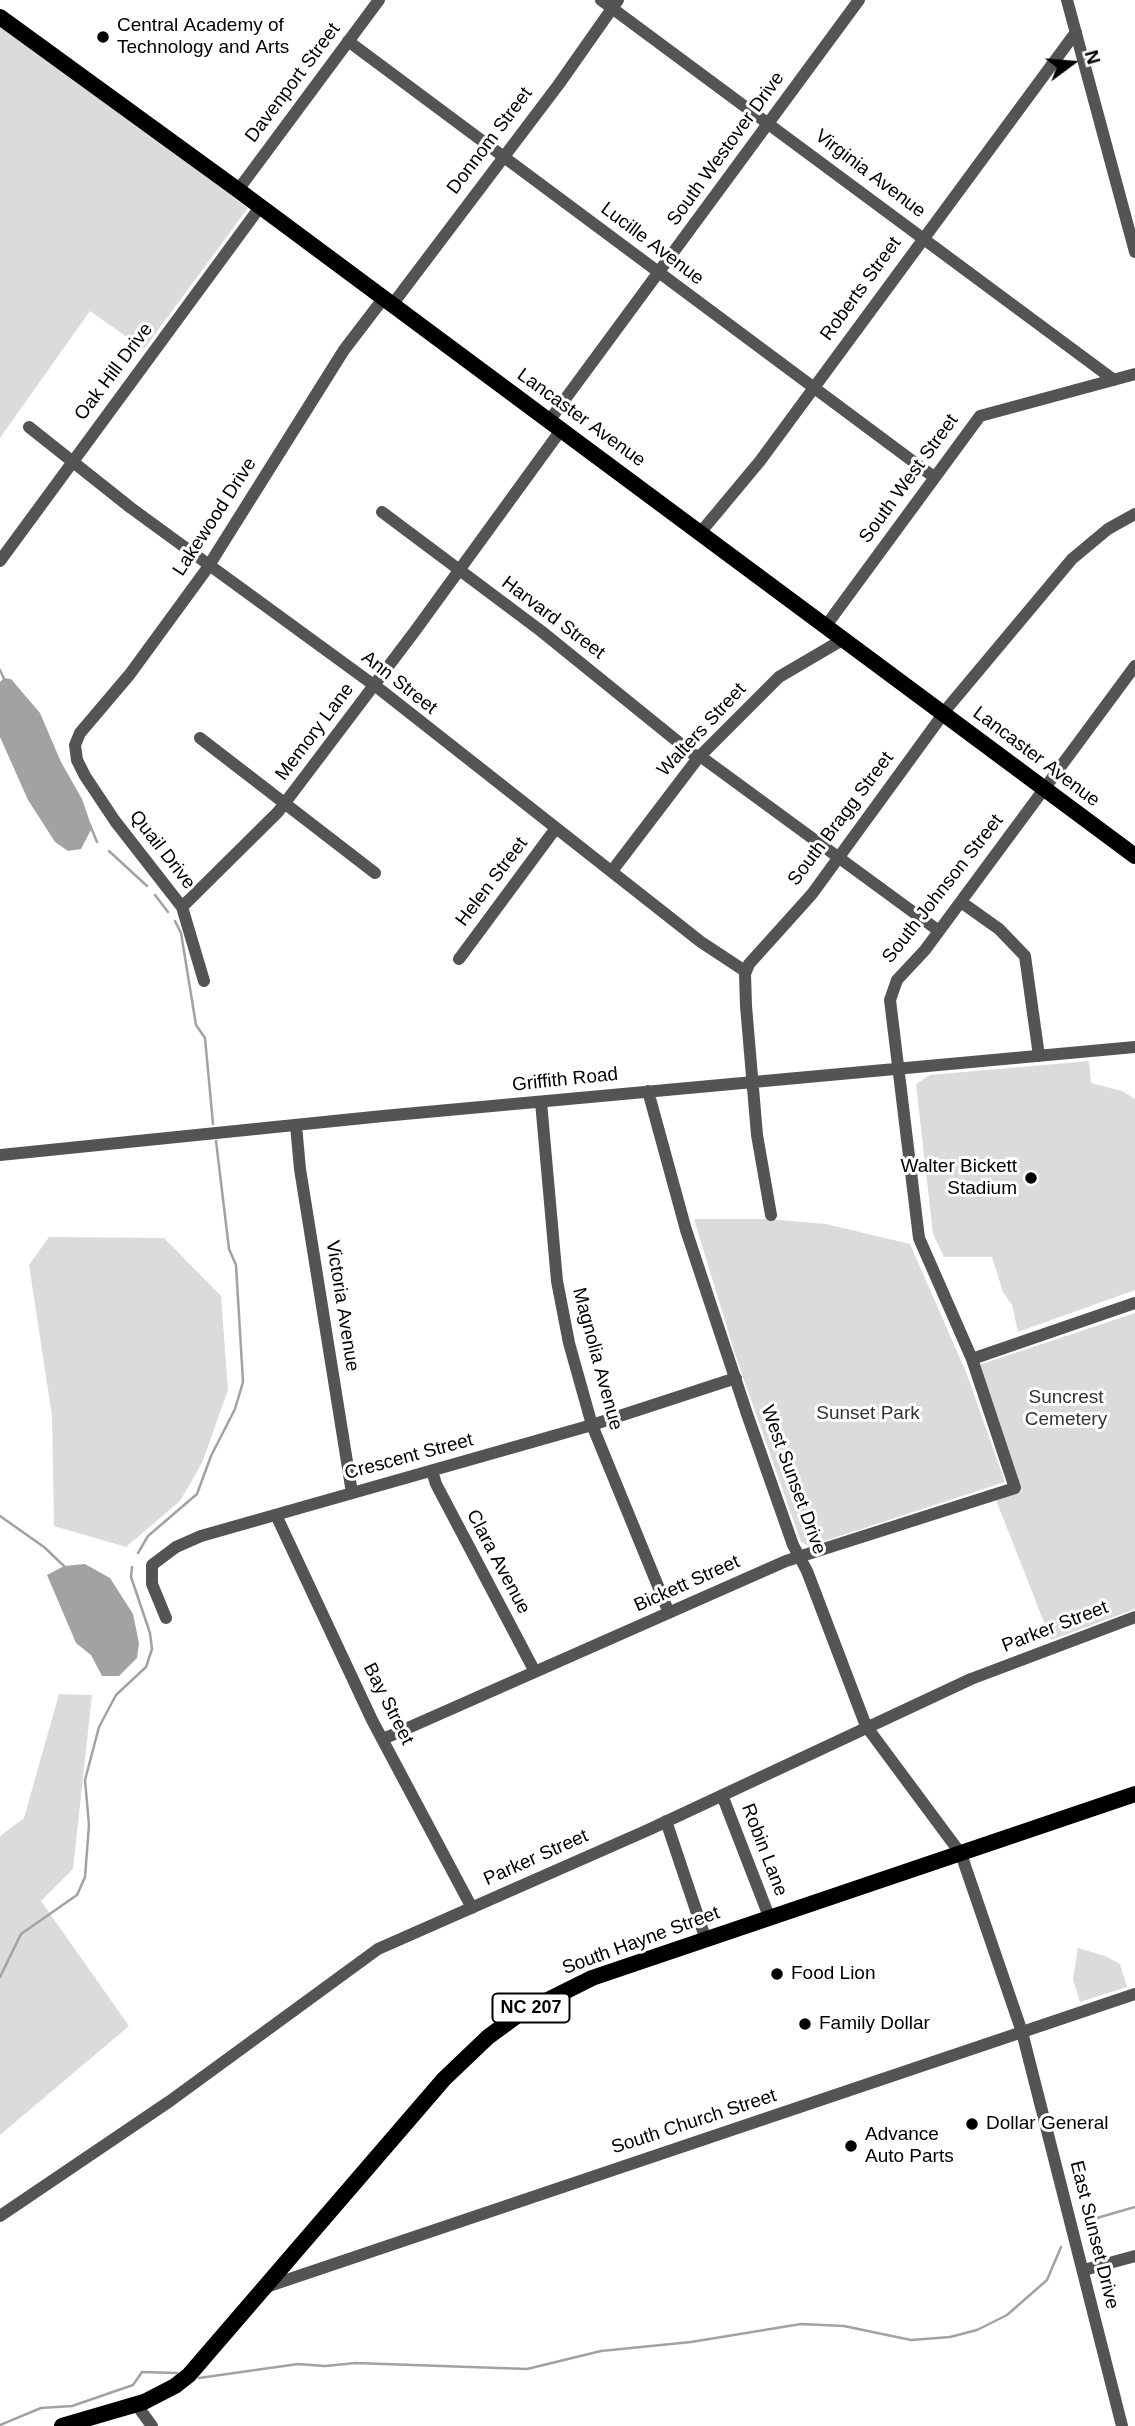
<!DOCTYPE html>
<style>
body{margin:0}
#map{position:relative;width:1135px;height:2426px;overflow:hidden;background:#fff;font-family:Arial,sans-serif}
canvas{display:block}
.north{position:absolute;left:1037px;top:28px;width:70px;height:70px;-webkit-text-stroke:5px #fff;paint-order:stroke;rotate:74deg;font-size:19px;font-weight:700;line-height:28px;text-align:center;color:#000}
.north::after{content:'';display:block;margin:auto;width:24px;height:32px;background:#000;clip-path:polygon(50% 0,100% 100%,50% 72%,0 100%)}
</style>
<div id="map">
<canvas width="1135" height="2426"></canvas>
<div class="north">N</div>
</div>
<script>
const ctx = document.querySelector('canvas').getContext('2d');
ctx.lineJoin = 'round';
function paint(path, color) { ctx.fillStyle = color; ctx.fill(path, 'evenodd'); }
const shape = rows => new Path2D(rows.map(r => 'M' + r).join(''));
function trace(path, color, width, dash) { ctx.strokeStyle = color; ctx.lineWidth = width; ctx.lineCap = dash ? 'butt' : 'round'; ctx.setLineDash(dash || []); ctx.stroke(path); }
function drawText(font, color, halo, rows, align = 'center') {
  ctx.font = font + ' Arial,sans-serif'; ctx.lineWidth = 6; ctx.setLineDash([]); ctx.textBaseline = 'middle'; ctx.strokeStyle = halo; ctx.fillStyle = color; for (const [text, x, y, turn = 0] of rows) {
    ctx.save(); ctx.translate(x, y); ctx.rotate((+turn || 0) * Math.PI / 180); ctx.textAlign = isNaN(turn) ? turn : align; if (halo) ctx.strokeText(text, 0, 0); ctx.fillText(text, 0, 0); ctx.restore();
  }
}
paint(shape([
 [0,25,248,208,144,349,90,311,0,438],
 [1089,1061,1091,1083,1122,1091,1135,1099,1135,1290,1018,1332,1012,1305,1003,1292,992,1257,944,1257,933,1234,916,1084,930,1075],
 [694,1219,767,1219,826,1224,910,1244,966,1372,1005,1482,809,1546,801,1542,735,1354],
 [49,1237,164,1238,221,1296,228,1390,202,1463,180,1501,126,1547,54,1526,52,1416,29,1265],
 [1135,1313,1135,1609,1051,1640,996,1500,1022,1491,979,1365],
 [59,1694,92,1695,73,1869,41,1901,129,2026,0,2135,0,1836,24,1818],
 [1078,1948,1105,1956,1120,1964,1127,1987,1080,2002,1073,1979]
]), '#dbdbdb');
paint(shape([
 [4,678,11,679,40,713,61,762,82,799,92,828,81,849,68,851,55,842,28,800,0,737,0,682],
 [85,1564,110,1578,133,1614,139,1643,137,1658,119,1676,102,1676,91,1655,76,1643,47,1575,64,1566]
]), '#a2a2a2');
trace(shape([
 [0,670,5,681],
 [90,825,97,842],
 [109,851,147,886],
 [155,895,168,912],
 [175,921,181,933,196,1025,205,1038,213,1124],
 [0,1516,44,1547,64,1566],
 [138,1553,148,1536,197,1494,211,1456,235,1409,243,1382,236,1265,229,1249,216,1141],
 [0,1977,21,1934,77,1895,85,1877,89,1825,85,1780,99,1727,116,1695,146,1667,152,1649,150,1633,131,1577,132,1567],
 [1090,2220,1135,2207],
 [199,2378,298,2364,325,2366,356,2363,527,2369,601,2351,691,2342,801,2324,844,2326,911,2340,950,2337,977,2330,1007,2315,1047,2280,1061,2247],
 [0,2425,41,2408,72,2406,133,2385,142,2372,177,2373]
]), '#a2a2a2', 2.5);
trace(shape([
 [601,0,1114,380],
 [1067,0,1135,252],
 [348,41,934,477],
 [238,190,379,0],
 [392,305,559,84,618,0],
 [549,421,859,0],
 [29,427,131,508,382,691,701,942,745,971],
 [382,512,541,631,698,758],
 [700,533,760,461,1076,32],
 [0,561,260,207],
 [825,627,980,416,1135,374],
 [200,738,375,873],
 [700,756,939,931],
 [612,871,698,758,779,677,842,640],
 [961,902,999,929,1025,956,1039,1056],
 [182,907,278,812,415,631,561,430],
 [459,959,556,828],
 [204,981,182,907,115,821,85,776,77,760,75,745,80,733,130,674,206,570,344,350,383,299],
 [648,1091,686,1230,747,1414,793,1545,807,1571,866,1726,961,1854,1022,2032,1122,2426],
 [541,1102,557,1281,569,1343,592,1425,669,1613],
 [296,1125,300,1169,352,1493],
 [0,1155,383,1116,1135,1047],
 [771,1215,757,1135,746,1006,745,974,749,964,812,894,949,706,1072,559,1108,529,1135,514],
 [972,1359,1135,1303],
 [432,1471,436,1484,534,1670],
 [276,1515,372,1720,472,1908],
 [166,1618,152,1584,152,1565,176,1547,201,1536,592,1425,736,1378],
 [383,1739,786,1561,1015,1488,972,1359,919,1238,890,1000,897,980,925,950,1135,666],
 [722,1795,770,1919],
 [666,1821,706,1940],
 [0,2216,170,2101,378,1949,648,1830,971,1679,1135,1617],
 [1084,2270,1135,2256],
 [266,2287,1135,1994],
 [136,2404,152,2426]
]), '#545454', 12);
trace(shape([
 [0,17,238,190,1135,856],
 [62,2426,144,2402,175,2386,189,2375,444,2079,488,2037,518,2015,592,1978,1135,1794]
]), '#000', 16);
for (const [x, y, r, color] of [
 [103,37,7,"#000"],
 [1031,1178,7,"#000"],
 [777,1974,7,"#000"],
 [805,2024,7,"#000"],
 [972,2124,7,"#000"],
 [851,2146,7,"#000"]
]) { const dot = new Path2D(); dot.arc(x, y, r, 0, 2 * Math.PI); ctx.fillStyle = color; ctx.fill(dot); trace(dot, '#fff', 2.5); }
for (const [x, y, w] of [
 [531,2008,77]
]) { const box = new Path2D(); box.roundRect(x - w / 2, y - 14.5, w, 29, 5); ctx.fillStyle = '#fff'; ctx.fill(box); trace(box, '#000', 2); }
drawText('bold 18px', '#000', null, [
 ["NC 207",531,2008]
]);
drawText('19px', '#000', '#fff', [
 ["Central Academy of",117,26],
 ["Technology and Arts",117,48],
 ["Walter Bickett",1017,1167,"right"],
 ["Stadium",1017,1189,"right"],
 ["Food Lion",791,1974],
 ["Family Dollar",819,2024],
 ["Dollar General",986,2124],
 ["Advance",865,2135],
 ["Auto Parts",865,2157]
], 'left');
drawText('19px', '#000', '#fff', [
 ["Davenport Street",293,83,-53],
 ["Donnom Street",490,141,-53],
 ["South Westover Drive",726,149,-54],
 ["Virginia Avenue",870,174,37],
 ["Lucille Avenue",652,244,37],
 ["Roberts Street",861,289,-54],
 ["Oak Hill Drive",114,372,-53],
 ["Lancaster Avenue",581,418,36],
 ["South West Street",909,479,-54],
 ["Lakewood Drive",215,517,-57],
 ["Harvard Street",553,618,37],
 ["Ann Street",399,683,38],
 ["Walters Street",702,730,-47],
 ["Memory Lane",315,732,-53],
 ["Lancaster Avenue",1036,757,37],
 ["South Bragg Street",841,819,-53],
 ["Quail Drive",162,850,52],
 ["Helen Street",492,882,-53],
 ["South Johnson Street",943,889,-52],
 ["Griffith Road",565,1080,-6],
 ["Victoria Avenue",342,1306,81],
 ["Magnolia Avenue",597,1359,75],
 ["Crescent Street",409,1457,-15],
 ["West Sunset Drive",793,1480,70],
 ["Clara Avenue",498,1562,62],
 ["Bickett Street",687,1584,-24],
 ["Parker Street",1055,1627,-21],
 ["Bay Street",388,1704,63],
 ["Robin Lane",764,1850,69],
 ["Parker Street",536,1858,-24],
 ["South Hayne Street",641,1941,-20],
 ["South Church Street",694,2122,-18],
 ["East Sunset Drive",1094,2235,76]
]);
drawText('19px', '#323232', '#fff', [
 ["Suncrest",1066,1398],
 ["Cemetery",1066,1420],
 ["Sunset Park",868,1414]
]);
</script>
